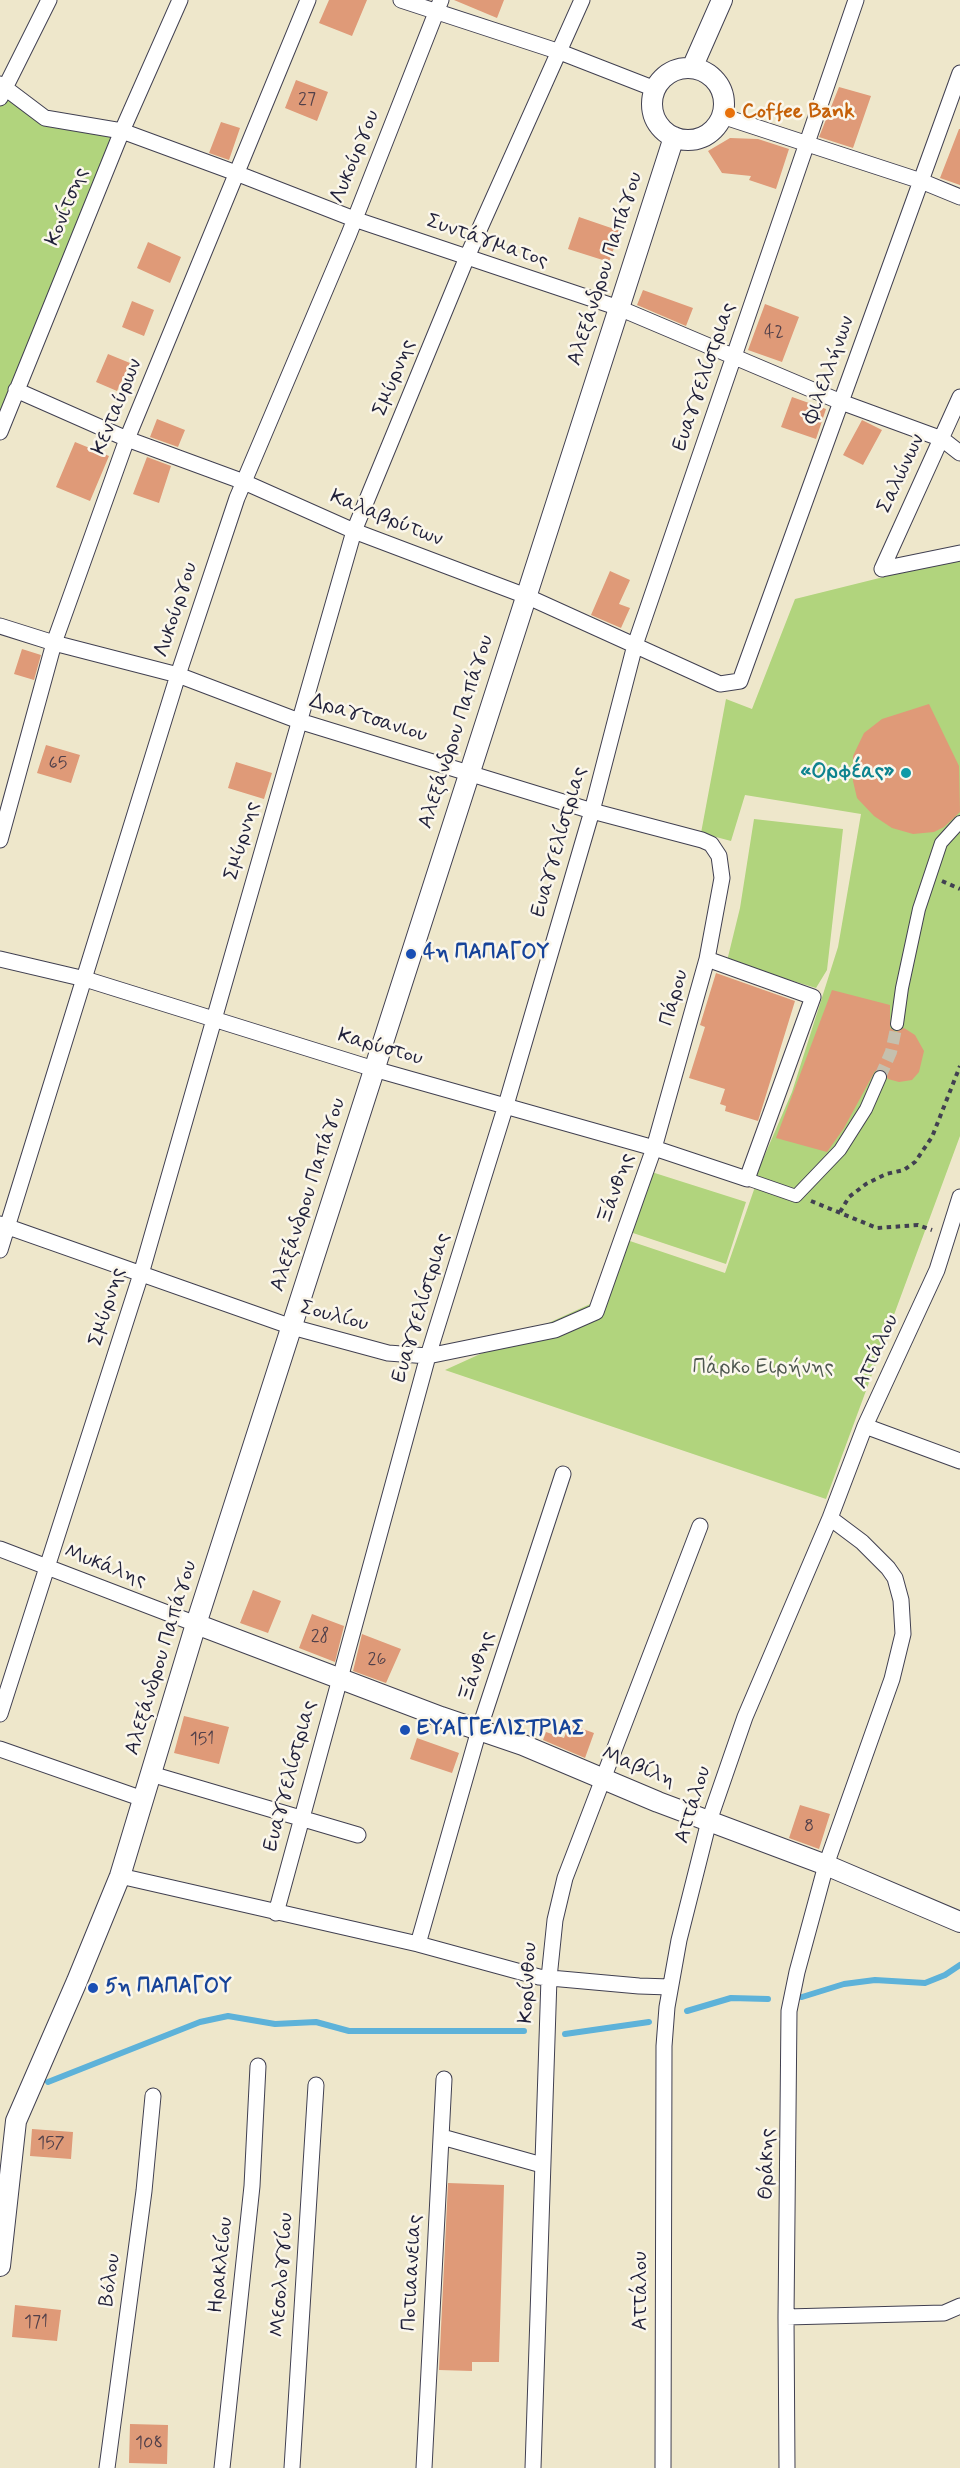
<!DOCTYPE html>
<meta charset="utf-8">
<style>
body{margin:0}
canvas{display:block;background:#eee7cb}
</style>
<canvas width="960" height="2468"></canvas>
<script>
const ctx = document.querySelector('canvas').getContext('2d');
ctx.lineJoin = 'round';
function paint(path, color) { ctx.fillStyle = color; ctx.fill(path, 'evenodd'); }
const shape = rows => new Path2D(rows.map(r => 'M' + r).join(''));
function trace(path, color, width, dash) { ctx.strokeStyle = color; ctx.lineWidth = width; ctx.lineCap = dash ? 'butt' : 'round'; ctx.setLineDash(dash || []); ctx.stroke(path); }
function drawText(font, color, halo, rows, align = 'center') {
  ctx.font = font + ' Mynerve,sans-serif'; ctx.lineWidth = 5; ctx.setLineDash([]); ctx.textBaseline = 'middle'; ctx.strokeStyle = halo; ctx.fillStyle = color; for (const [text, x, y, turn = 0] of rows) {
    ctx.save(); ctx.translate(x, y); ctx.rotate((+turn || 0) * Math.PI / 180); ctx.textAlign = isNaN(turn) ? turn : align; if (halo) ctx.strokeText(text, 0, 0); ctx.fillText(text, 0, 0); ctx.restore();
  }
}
paint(shape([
 [0,92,43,126,112,137,0,415],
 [960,558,960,1136,826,1499,445,1370,599,1300,621,1238,725,1273,757,1181,754,1180,792,1092,838,947,861,814,745,795,731,841,701,833,726,699,752,709,795,599],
 [754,819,843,829,827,970,816,988,727,961,740,908],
 [639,1168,746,1202,726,1264,624,1230]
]), '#b1d47d');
trace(shape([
 [802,1997,844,1984,875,1980,925,1983,945,1975,960,1965],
 [687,2011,731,1998,768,1999],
 [565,2034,649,2022],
 [48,2082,200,2022,228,2016,275,2024,316,2022,349,2031,524,2031]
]), '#5db2d9', 6);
paint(shape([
 [329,0,367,0,352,36,319,23],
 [454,0,504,0,497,18],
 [296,80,328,92,317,121,285,108],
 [839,87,871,96,853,148,819,137],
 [221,122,240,128,229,160,209,153],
 [959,129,960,129,960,185,940,178],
 [730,138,758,139,789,149,776,189,749,180,751,176,722,173,708,151],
 [579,217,620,231,609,262,568,249],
 [148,242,181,257,170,283,137,268],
 [643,290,693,308,686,326,637,305],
 [132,301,154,310,144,336,122,327],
 [765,304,799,317,782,362,748,350],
 [108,354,130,363,117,391,96,382],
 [792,397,826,409,816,439,781,427],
 [157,419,185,430,178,447,150,437],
 [862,420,882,430,863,465,843,455],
 [75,442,109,456,90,501,56,487],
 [147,457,171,466,159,503,133,494],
 [610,571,630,580,619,604,630,608,621,628,591,615],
 [22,649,41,655,34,680,14,674],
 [929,704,959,766,960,812,944,827,934,832,913,834,892,828,874,816,857,798,853,781,853,756,864,733,882,719],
 [46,745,80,755,71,783,37,773],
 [236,762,272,773,264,799,228,788],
 [716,973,795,1001,758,1121,725,1111,726,1106,720,1104,725,1089,689,1078,705,1027,700,1025],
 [832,990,890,1005,890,1028,896,1032,904,1028,915,1035,924,1051,919,1072,912,1080,899,1082,888,1079,884,1070,875,1071,844,1128,827,1152,776,1138],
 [253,1590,281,1601,268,1633,240,1623],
 [312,1614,344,1626,335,1662,299,1648],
 [362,1634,401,1649,386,1683,353,1671],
 [184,1716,229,1727,219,1764,174,1753],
 [569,1724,594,1733,585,1758,543,1740,546,1732,564,1738],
 [417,1738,459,1753,452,1773,410,1759],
 [800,1805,830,1814,819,1849,789,1838],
 [32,2129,73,2132,71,2159,30,2156],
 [448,2183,504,2185,499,2362,472,2362,472,2371,439,2370],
 [15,2305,61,2310,57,2341,12,2337],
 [130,2424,168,2425,167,2464,129,2463]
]), '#df9a78');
trace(shape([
 [880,1077,891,1052,897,1024]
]), '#c5c0ae', 12, [12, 6]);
const pedestrian = shape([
 [897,1024,902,988,919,909,941,843,960,822],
 [747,1179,796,1196,840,1150,866,1109,880,1077]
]);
const minor = shape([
 [401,0,560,52,655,89],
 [0,84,45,118,122,131,236,173,354,219,619,308,841,402,942,439,960,453],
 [0,98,49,0],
 [722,116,921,181,960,197],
 [16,390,127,439,244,482,354,531,526,596,720,684,740,681,960,73],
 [0,432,122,131,180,0],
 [882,569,960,397],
 [882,569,960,553],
 [0,626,54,643,178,675,299,721,592,811,702,840,711,844,719,856,722,878,707,959,654,1148,596,1312,555,1330,428,1356,388,1353,292,1327,0,1224],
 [0,840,54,643,127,439,308,0],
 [0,959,85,979,374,1069,654,1148,747,1179,813,997,707,959],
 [0,1250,178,675,237,498,349,234,441,0],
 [865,1426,960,1461],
 [0,1549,196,1624],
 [0,1714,141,1274,354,531,467,257,582,0],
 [0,1749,143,1799],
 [151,1774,358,1835],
 [120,1876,418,1944,539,1977,639,1986,670,1987],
 [276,1913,428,1356,506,1105,592,811,635,645,856,0],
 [418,1944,479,1730,563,1474],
 [442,2137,542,2165],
 [786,2317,944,2313,960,2306],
 [107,2468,144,2191,153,2096],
 [222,2468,252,2186,258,2066],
 [292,2468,316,2085],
 [424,2468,444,2079],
 [533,2468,549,1978,555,1920,565,1878,700,1526],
 [663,2468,664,2046,667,2007,679,1940,709,1821,745,1717,830,1518,865,1426,937,1270,960,1197],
 [787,2468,786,2317,789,2011,797,1972,826,1865,892,1679,903,1634,901,1600,895,1578,888,1568,862,1542,830,1518]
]);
const tertiary = shape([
 [692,68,722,0],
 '652 104a36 36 0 1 1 72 0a36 36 0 1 1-72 0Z',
 [196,1624,441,1717,523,1745,658,1802,826,1865,960,1922],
 [0,2266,16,2121,77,1981,120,1876,196,1624,674,137]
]);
trace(pedestrian, '#414051', 14);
trace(minor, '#414051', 17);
trace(tertiary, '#414051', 22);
trace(shape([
 [942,881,960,889],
 [811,1201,877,1228,918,1225,932,1230],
 [840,1212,849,1197,866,1184,886,1174,904,1170,915,1162,932,1137,960,1066]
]), '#414051', 4, [4.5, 4.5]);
trace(pedestrian, '#fff', 12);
trace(minor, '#fff', 15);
trace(tertiary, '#fff', 20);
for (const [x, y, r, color] of [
 [730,113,6,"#e8710a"],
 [906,773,6,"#0f9aa8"],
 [411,954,6,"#1a4fb4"],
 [405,1730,6,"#1a4fb4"],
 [93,1988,6,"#1a4fb4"]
]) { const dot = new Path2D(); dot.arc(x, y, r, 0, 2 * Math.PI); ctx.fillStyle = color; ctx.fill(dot); trace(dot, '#fbf7ec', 2); }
drawText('18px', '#51404a', null, [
 ["27",307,100],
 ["42",774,333],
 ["65",58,764],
 ["28",320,1637],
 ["26",377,1660],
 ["151",202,1740],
 ["8",809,1827],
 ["157",51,2144],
 ["171",36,2323],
 ["108",149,2444]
]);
drawText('bold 21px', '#c56008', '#fbf7ec', [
 ["Coffee Bank",742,113]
], 'left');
drawText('21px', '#22223b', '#fbf7ec', [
 ["Λυκούργου",356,157,-68],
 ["Κονίτσης",68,207,-68],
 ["Συντάγματος",487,242,19],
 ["Αλεξάνδρου Παπάγου",606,269,-72],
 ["Φιλελλήνων",830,370,-70],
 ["Ευαγγελίστριας",705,377,-71],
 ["Σμύρνης",395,378,-68],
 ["Κενταύρων",118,407,-68],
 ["Σαλώνων",902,474,-65],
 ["Καλαβρύτων",386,519,22],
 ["Λυκούργου",177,610,-72],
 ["Δραγτσανιου",368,719,17],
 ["Αλεξάνδρου Παπάγου",457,732,-72],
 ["Σμύρνης",243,841,-74],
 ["Ευαγγελίστριας",560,842,-74],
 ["Πάρου",675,998,-74],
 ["Καρύστου",380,1048,16],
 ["Ξάνθης",617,1189,-71],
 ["Αλεξάνδρου Παπάγου",309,1195,-72],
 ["Σμύρνης",108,1307,-73],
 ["Ευαγγελίστριας",422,1308,-73],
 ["Σουλίου",334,1317,15],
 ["Αττάλου",877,1352,-65],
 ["Μυκάλης",105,1567,21],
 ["Αλεξάνδρου Παπάγου",162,1658,-73],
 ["Ξάνθης",478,1667,-72],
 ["Μαβίλη",638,1768,22],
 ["Ευαγγελίστριας",291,1776,-75],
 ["Αττάλου",694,1805,-73],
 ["Κορίνθου",529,1983,-87],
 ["Θράκης",768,2164,-89],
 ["Ηρακλείου",222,2265,-84],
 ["Ποτιαανειας",413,2273,-87],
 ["Μεσολογγίου",283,2275,-86],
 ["Βόλου",111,2280,-82],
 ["Αττάλου",642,2291,-90]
]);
drawText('bold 21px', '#0d838f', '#fbf7ec', [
 ["«Ορφέας»",894,773]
], 'right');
drawText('bold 21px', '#164399', '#fbf7ec', [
 ["4η ΠΑΠΑΓΟΥ",423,954],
 ["ΕΥΑΓΓΕΛΙΣΤΡΙΑΣ",417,1730],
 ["5η ΠΑΠΑΓΟΥ",105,1988]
], 'left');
drawText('21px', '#4d574f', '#fbf7ec', [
 ["Πάρκο Ειρήνης",763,1369]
]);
</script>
